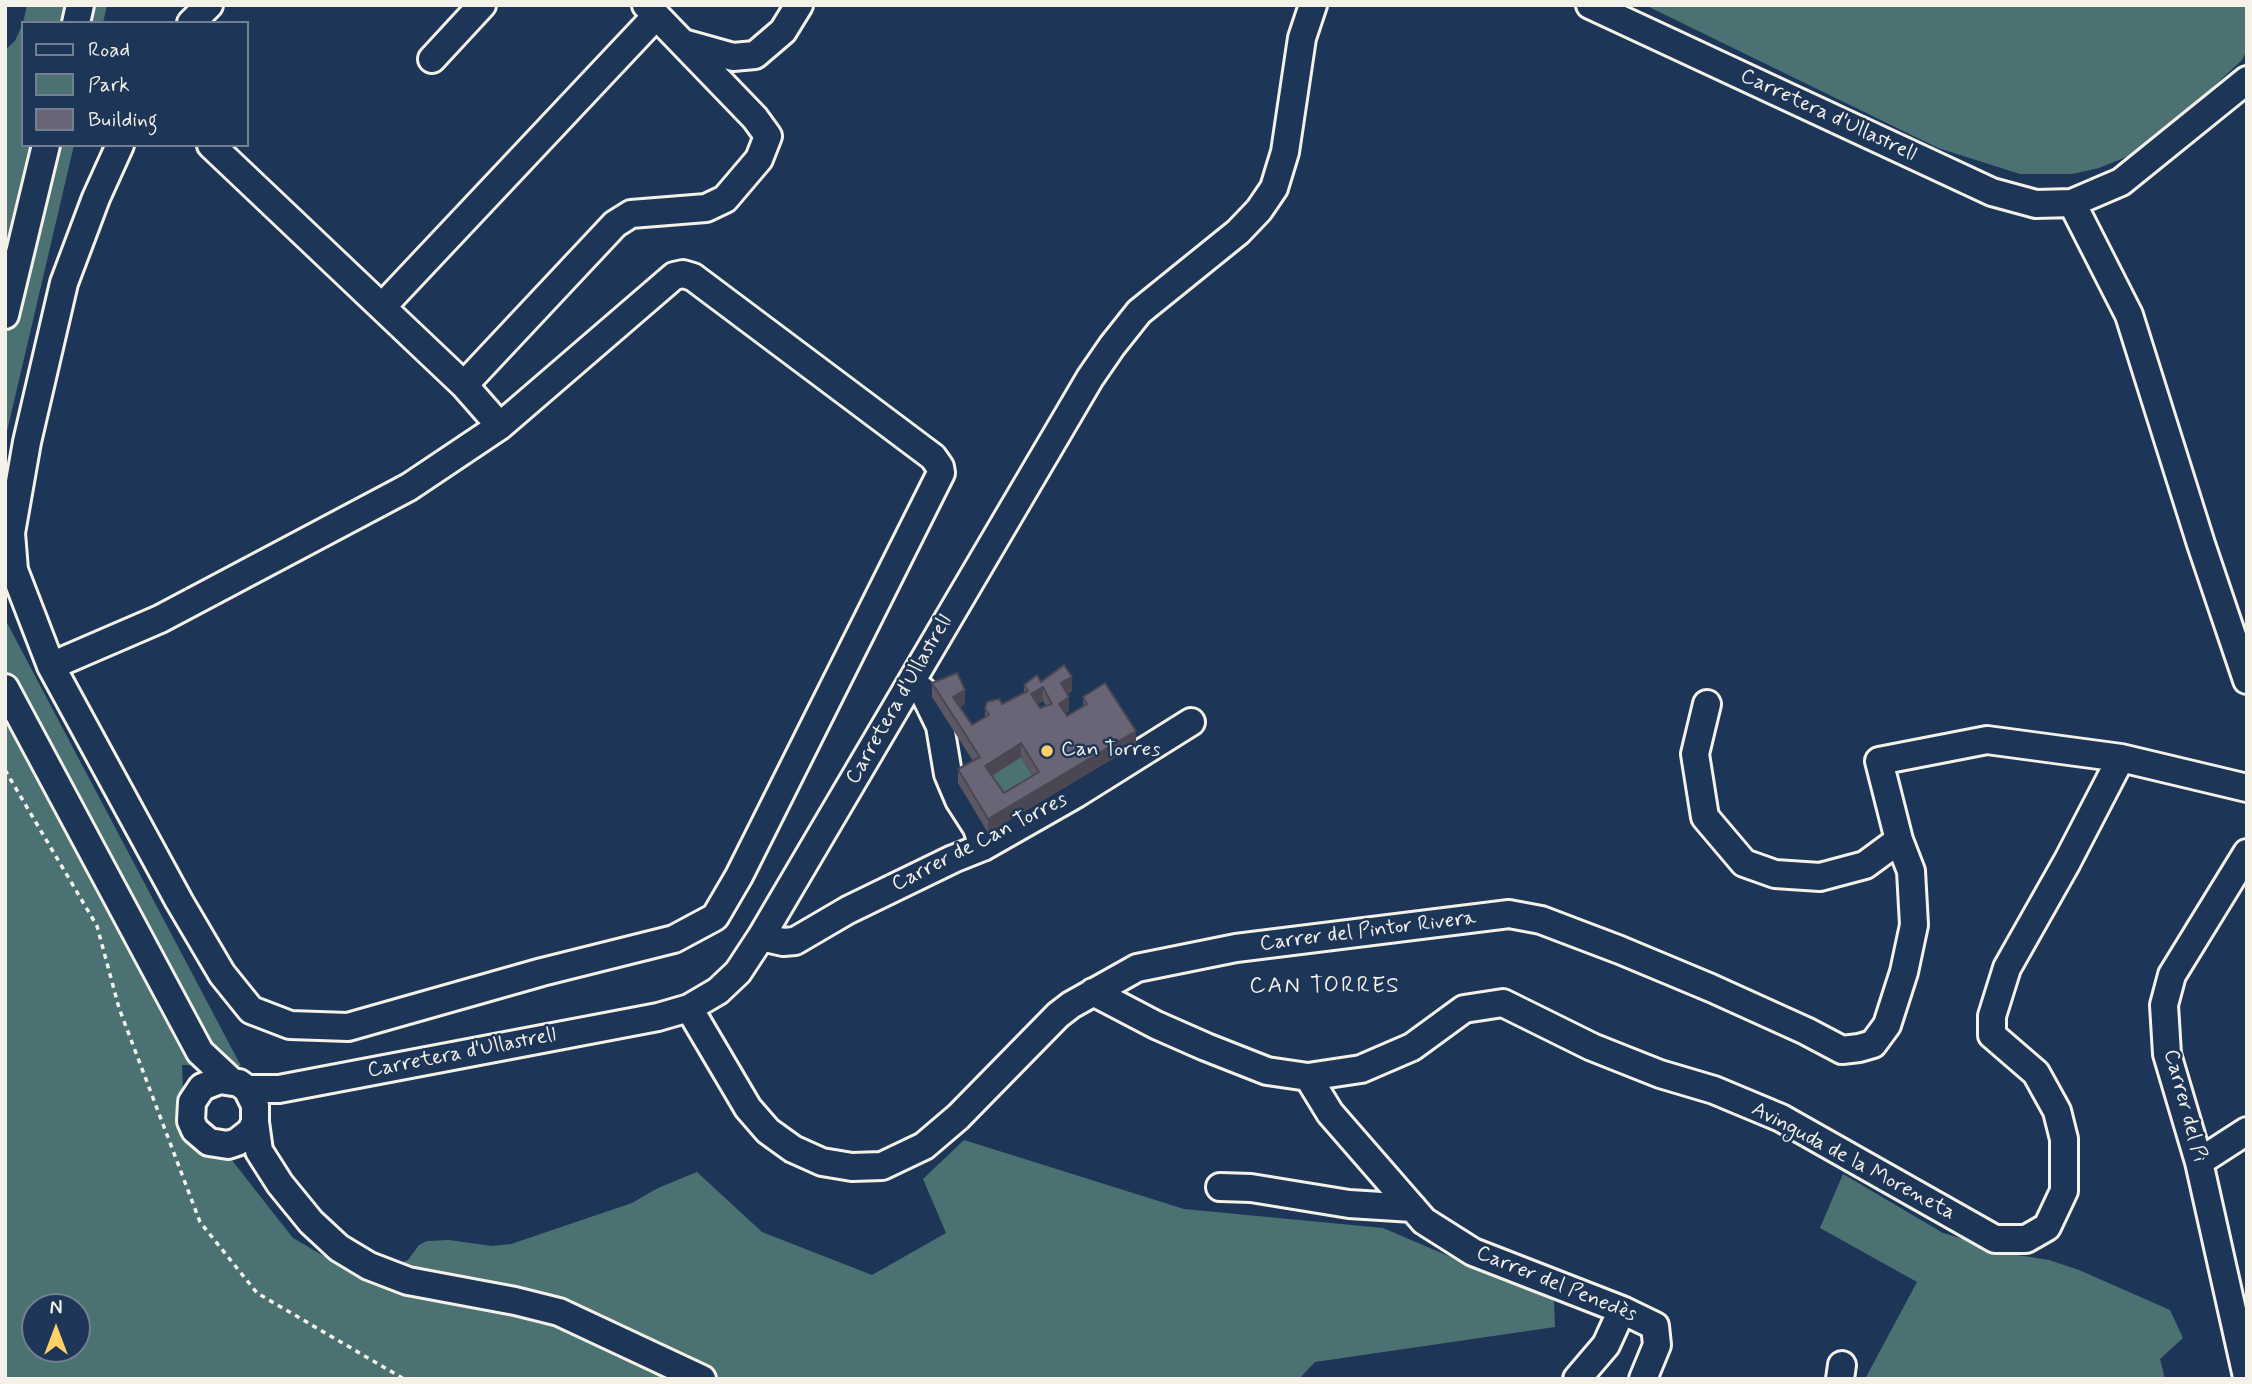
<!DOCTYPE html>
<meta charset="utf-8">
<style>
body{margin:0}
#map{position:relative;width:2252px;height:1384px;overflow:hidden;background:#1d3557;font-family:Mynerve,sans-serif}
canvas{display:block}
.frame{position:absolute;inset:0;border:7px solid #f4f1e8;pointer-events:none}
.legend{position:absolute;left:21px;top:21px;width:228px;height:126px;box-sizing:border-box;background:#1d3557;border:2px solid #738091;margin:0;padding:9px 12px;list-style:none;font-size:21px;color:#f4f1e8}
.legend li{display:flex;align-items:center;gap:14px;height:35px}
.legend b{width:35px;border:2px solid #738091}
.north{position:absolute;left:21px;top:1293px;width:70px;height:70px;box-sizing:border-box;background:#1d3557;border:2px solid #738091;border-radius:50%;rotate:0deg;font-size:19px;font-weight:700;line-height:28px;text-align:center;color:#f4f1e8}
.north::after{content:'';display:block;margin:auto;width:24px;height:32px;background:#ffd166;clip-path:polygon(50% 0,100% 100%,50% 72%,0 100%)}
</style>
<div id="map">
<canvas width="2252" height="1384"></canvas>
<div class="frame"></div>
<ul class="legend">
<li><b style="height:9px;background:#1d3557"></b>Road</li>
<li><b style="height:19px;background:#4c7173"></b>Park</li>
<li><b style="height:19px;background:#6a6576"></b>Building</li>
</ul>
<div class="north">N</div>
</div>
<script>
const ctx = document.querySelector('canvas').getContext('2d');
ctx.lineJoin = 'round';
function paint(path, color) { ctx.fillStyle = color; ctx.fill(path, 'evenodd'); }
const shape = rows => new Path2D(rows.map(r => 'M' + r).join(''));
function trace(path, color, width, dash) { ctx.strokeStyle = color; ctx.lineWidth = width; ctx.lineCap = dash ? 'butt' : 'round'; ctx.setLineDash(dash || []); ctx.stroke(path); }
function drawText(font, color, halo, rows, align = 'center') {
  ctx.font = font + ' Mynerve,sans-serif'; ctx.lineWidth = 5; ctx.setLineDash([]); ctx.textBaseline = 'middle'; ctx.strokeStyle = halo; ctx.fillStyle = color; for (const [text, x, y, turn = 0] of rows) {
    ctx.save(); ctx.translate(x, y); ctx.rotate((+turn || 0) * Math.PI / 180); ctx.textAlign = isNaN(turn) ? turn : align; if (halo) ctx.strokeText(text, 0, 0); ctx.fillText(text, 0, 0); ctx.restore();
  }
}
paint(shape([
 [27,5,107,5,103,23,23,23],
 [1645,5,2247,5,2247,50,2242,60,2146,149,2099,168,2072,174,2020,174,1938,148],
 [23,23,23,145,74,145,5,440,5,50,15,41],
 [5,619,241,1066,182,1065,185,1134,227,1154,293,1238,355,1274,363,1277,408,1260,419,1245,427,1241,449,1240,492,1246,511,1244,632,1203,658,1188,697,1172,762,1232,872,1275,946,1233,923,1179,964,1140,1184,1209,1383,1228,1554,1301,1555,1327,1315,1362,1299,1379,5,1379],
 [35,1307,77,1307,77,1349,35,1349],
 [1021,757,1039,786,1004,807,985,780],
 [1843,1174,1943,1233,2017,1255,2049,1260,2079,1270,2170,1310,2183,1338,2160,1359,2165,1379,1865,1379,1917,1282,1820,1228]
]), '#4c7173');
const minor = shape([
 [1590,5,1992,192,2036,204,2072,203,2121,182,2247,80],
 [76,23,80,5],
 [191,23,209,5],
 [683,43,733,57,755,55,783,31,799,5],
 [432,59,482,5],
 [120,145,96,198,64,283,27,442,11,533,14,570,51,666,179,901,222,974,251,1010,290,1025,348,1027,542,972,674,939,715,917,739,876,941,473,940,467,933,457,693,277,683,274,674,276,500,426],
 [2072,203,2129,315,2201,544,2247,680],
 [382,307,656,16],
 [5,315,46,145],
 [464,385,615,224,631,214,706,208,725,199,759,159,768,136,755,118,646,5],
 [51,666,160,619,409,487,500,426,464,385,211,145],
 [911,682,923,691,940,726,948,774,959,800,977,828,983,847],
 [5,688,200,1052,230,1080],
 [1707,704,1695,754,1705,817,1744,863,1775,874,1820,877,1865,865,1899,840],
 [2247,853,2172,975,2164,1005,2167,1054,2199,1162,2247,1377],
 [761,937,783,942,795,941,848,910,953,859,983,847,1076,794,1191,722],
 [1093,992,1156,1025,1206,1047,1267,1071,1308,1077,1361,1069,1412,1047,1464,1009,1503,1003,1592,1047,1660,1074,1714,1090,1781,1118,1995,1239,2026,1239,2047,1227,2064,1191,2064,1139,2057,1111,2036,1073,1992,1035,1992,1016,2007,968,2067,862,2121,758],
 [689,1008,748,1108,768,1131,793,1149,822,1162,852,1167,882,1166,924,1146,958,1117,1058,1015,1071,1005,1137,968,1236,948,1509,914,1541,920,1620,950,1711,988,1806,1031,1842,1050,1859,1048,1873,1044,1887,1025,1904,972,1914,925,1911,871,1899,840,1879,761,1987,740,2121,758,2247,788],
 [1308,1077,1330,1113,1424,1221,1473,1252,1622,1310,1655,1326,1657,1345,1643,1379],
 [247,1089,279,1089,658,1017,689,1008,718,991,738,972,761,937,1090,378,1112,346,1139,312,1238,232,1259,210,1274,188,1285,152,1302,38,1313,5],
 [255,1122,251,1131,237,1142,228,1145,209,1142,195,1130,191,1121,192,1102,202,1087,220,1080,239,1083,247,1089,255,1105,255,1122,259,1151,280,1184,311,1222,339,1248,369,1266,408,1281,515,1301,559,1312,702,1379],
 [2199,1162,2247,1131],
 [1220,1187,1251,1188,1349,1204,1413,1208],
 [1577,1379,1606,1345,1622,1310],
 [1840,1379,1842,1365]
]);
trace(minor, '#f4f1e8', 32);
trace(shape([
 [5,770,97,926,119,1008,200,1222,257,1293,404,1379]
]), '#f4f1e8', 3.5, [5, 5]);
trace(minor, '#1d3557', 26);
paint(shape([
 [1041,682,1072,691,1067,694,1069,711,1065,713,1067,716,1083,706,1083,697,1136,745,988,833,958,783,958,769,973,761,932,697,932,683,965,704,960,707,972,725,985,717,985,709,1002,704,1024,693,1024,685],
 [1043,701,1046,706,1040,708,1038,704],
 [1021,757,1033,776,1004,793,992,776]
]), '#5b5765');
paint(shape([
 [1072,677,1072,691,1061,697,1061,683],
 [1043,687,1043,701,1031,708,1031,694],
 [965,690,965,704,953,711,953,697],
 [1069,697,1069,711,1059,718,1059,704],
 [1136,731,1136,745,988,833,988,819],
 [1021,743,1021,757,985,780,985,766]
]), '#4a4753');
const building = shape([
 [1064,665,1072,677,1061,683,1069,697,1059,704,1067,716,1087,704,1083,697,1105,683,1136,731,988,819,958,769,980,757,932,683,957,673,965,690,953,697,972,725,989,715,985,709,987,702,999,699,1002,704,1028,691,1024,685,1037,675,1041,682,1064,665],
 [1043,687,1052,704,1040,708,1031,694,1043,687],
 [1021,743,1039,772,1004,793,985,766,1021,743]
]);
paint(building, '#6a6576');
trace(building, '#4a4753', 2);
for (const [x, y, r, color] of [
 [1047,751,7,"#ffd166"]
]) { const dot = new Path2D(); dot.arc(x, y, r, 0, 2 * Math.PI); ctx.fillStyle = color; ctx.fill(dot); trace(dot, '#1d3557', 2.5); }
drawText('21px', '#f4f1e8', '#1d3557', [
 ["Carretera d'Ullastrell",1828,116,25],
 ["Carretera d'Ullastrell",900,700,-60],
 ["Carrer de Can Torres",980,843,-27],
 ["Carrer del Pintor Rivera",1368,932,-7],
 ["Carretera d'Ullastrell",462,1054,-11],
 ["Carrer del Pi",2184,1106,75],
 ["Avinguda de la Moreneta",1853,1162,28],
 ["Carrer del Penedès",1556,1285,22]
]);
drawText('21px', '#f4f1e8', '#1d3557', [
 ["Can Torres",1061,751]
], 'left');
ctx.letterSpacing = '2px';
drawText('23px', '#f4f1e8', '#1d3557', [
 ["CAN TORRES",1325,987]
]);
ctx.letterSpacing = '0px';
</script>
